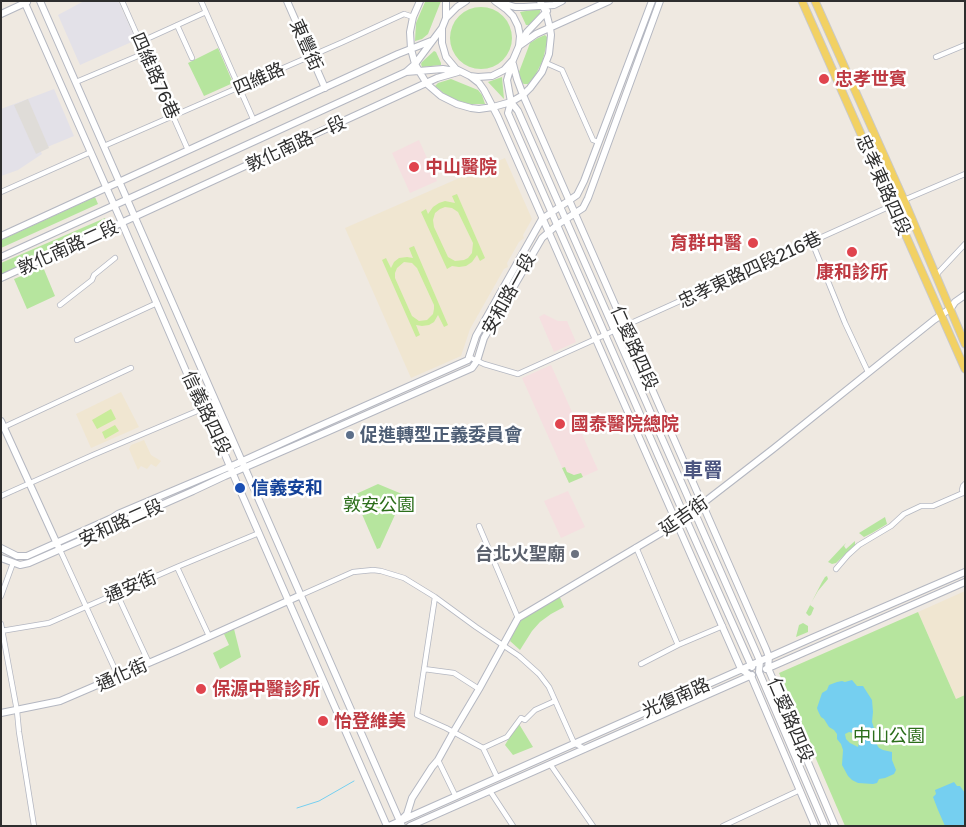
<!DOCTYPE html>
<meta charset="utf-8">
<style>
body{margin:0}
#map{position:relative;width:966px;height:827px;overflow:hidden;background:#efe9e1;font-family:"Golos Text",sans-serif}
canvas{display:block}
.frame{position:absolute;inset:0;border:2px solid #2e2e2e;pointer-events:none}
</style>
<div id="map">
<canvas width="966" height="827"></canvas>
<div class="frame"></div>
</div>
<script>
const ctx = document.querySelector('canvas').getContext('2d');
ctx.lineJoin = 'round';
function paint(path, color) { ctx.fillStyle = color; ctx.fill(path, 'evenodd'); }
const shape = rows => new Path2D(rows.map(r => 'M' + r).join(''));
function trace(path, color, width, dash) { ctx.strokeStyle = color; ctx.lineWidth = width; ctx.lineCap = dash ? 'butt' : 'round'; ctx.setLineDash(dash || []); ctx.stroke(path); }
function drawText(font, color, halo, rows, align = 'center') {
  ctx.font = font + ' "Golos Text","Noto Sans TC",sans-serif'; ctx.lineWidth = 5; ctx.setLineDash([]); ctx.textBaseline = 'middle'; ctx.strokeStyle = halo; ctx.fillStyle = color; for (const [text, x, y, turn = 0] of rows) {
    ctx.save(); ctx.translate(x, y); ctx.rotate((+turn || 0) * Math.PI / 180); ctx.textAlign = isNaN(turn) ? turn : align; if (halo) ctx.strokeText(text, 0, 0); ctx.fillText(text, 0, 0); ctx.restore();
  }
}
paint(shape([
 [84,1,118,1,136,40,80,65,58,15],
 [54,89,74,136,40,150,42,154,18,170,1,176,1,109]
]), '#e3e1e8');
paint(shape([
 [505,158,532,219,523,235,524,238,519,242,507,263,508,267,504,269,470,329,461,356,411,378,345,228],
 [121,392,139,427,91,448,76,414],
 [144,440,151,455,161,461,156,467,151,464,147,469,141,466,138,470,129,449,131,445],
 [965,591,965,695,956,699,918,612]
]), '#f0e6d1');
paint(shape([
 [419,140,437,181,410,193,392,153],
 [544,314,558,321,567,321,576,342,554,352,539,317],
 [551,365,598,470,569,483,522,378],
 [568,491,585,527,561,538,544,501]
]), '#f5dfe0');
paint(shape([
 [441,1,428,34,422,39,415,41,416,23,425,2],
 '450 38a31 31 0 1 1 62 0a31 31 0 1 1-62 0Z',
 [538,9,540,10,540,13,529,25,526,25,520,12],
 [545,35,547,37,547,42,543,60,535,76,528,84,524,84,522,83,520,77,519,72,530,43,538,38],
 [218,48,233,83,204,96,188,63],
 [434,51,436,52,441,63,441,65,422,67,421,64,422,62],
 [502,77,504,99,488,82],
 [451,79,478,90,482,95,485,104,470,104,459,101,446,95,435,86,438,83],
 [95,197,98,204,1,248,1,240],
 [105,218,108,226,1,276,1,263],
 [43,267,55,296,27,309,14,279],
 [565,467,567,472,574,475,581,473,583,477,569,483,562,468],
 [378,484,402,494,403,497,380,548,377,549,355,498,356,494],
 [885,517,887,524,872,533,864,537,859,533],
 [855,541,855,545,836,563,832,564,828,562,843,546,846,543,844,546,846,549],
 [827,576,828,579,818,591,810,605,814,608,811,615,809,616,806,613,822,582,825,577],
 [559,595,564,607,551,614,540,622,532,631,520,650,510,641,519,619],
 [918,612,956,699,965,695,965,826,845,826,779,673],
 [803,623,808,626,808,632,796,637,799,625],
 [234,629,241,657,220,669,213,653,229,645,224,634],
 [519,724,533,747,513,755,505,745,512,733]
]), '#b6e59e');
paint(shape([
 [457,194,485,258,480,261,477,255,472,262,466,266,459,267,452,266,447,269,421,212,426,209,428,214,433,207,439,203,445,201,455,203,452,196],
 [445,207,452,208,458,212,473,243,472,253,468,258,464,260,455,261,448,257,434,227,433,220,435,213,440,209],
 [414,246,448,325,444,327,438,315,434,322,429,325,422,326,416,325,420,335,416,337,382,260,386,258,391,268,394,262,399,258,407,257,413,258,409,248],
 [404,262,412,263,417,268,434,305,434,309,433,314,427,320,419,321,412,316,395,278,395,273,397,268],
 [111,409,116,419,97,429,92,420],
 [115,425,119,431,105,439,102,432]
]), '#c9ec9a');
paint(shape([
 [28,99,49,148,36,154,14,105]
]), '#dfdcd8');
paint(shape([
 [852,680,857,686,863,686,872,700,873,712,872,722,877,737,877,745,879,748,883,750,892,752,892,760,896,770,894,774,885,778,879,779,877,783,873,784,858,783,852,780,848,776,842,765,843,750,841,744,837,739,837,734,834,730,829,727,824,719,821,717,818,711,817,708,822,693,827,690,829,685,837,682,842,681,845,682],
 [849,732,853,733,857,736,859,743,858,747,850,743,846,739,845,734],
 [954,782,957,786,960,786,965,793,965,826,945,826,938,810,933,797,936,794,935,790]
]), '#75cff0');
trace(shape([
 [297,808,319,801,354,781]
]), '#75cff0', 1);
const street = shape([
 [122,1,188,150],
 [201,1,254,121],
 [177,25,192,58],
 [140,42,206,12],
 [936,57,965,45],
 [546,63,562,70,593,140,598,142],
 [76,82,145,53],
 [104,146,343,42,404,14,413,17],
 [1,192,91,152],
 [812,242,845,323,868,372],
 [936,275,965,244],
 [60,305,92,280,94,275,115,258],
 [77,340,157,303],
 [469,357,484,364,518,374,904,200,965,174],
 [4,427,131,368],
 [964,493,962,490,963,486,965,484],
 [1,496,93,455,202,409],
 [479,526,518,618],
 [636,547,678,645],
 [60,550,118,676],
 [177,567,209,636],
 [836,569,848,555,859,545,891,526,904,514,921,506,933,506,963,493],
 [117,594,149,663],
 [301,595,353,572,373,570,381,571,404,578,435,597,476,627,519,656,539,674,549,687,574,743,585,749],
 [1,596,13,563],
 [435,597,417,715,446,728,483,748,497,777],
 [1,624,17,711,19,732,34,826],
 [1,631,49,623,177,567,259,533],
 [641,664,678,645,723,626],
 [424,669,454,673,479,689],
 [483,748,507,737,521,718,525,720,535,710,555,701],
 [438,760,455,795],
 [550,764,593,826],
 [490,791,513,826],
 [723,826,800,790]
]);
const secondary = shape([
 [24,1,122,223,198,399,211,426,218,438,236,481,387,826],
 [40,1,402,826],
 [287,1,325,88],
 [420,1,413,17,410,32,411,49,415,64,419,71,427,84,441,96,457,104,471,108,479,109,493,107,511,102,523,95,530,88,542,72,549,54,551,35,550,28,546,12,540,1],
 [466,1,457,7,446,18,442,28,442,43,446,57,456,69,470,76,478,77,492,76,504,70,513,60,519,46,520,36,518,26,513,16,506,9,495,1],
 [502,3,515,7,524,7,554,5,562,1],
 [1,14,27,2],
 [446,18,446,1],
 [521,43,527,32,547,11],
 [519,46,536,34,609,1],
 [513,60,507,80,511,102,518,111,760,661,759,672,825,826],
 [513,64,517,79,523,95,766,649,769,657,768,668,835,826],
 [406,72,443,69,455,71],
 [470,76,479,83,484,90,498,117,741,669,751,676,815,826],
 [511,102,508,113,685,517,751,665,752,667],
 [1,236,398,54,431,41],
 [1,257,406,72,415,64,442,28],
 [1,278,437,78,458,72],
 [1,421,58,546],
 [1,548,17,556,27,556,112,518,118,514,236,464,313,429,468,360,476,336,542,219,577,195,584,181,652,1],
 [1,558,20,565,29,563,193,491,225,476,329,431,472,368,477,361,484,338,542,238,557,225,583,208,588,198,660,1],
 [766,669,965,582],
 [1,713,60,701,179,650,301,595],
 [400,821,407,814,412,798,432,767,438,760,454,731,479,689,518,618,676,524,773,449,934,320,951,308,955,302,965,295],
 [389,826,812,638,965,572],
 [410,826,752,675]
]);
const primary = shape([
 [802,1,965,369],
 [815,1,904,200,965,344]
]);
trace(street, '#b4b7c1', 6);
trace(secondary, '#b4b7c1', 8);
trace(primary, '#c9c9c9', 9);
trace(street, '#fff', 4.5);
trace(secondary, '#fff', 6);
trace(primary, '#f2d163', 7);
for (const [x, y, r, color] of [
 [824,79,6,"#e0444e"],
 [414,167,6,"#e0444e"],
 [753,243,6,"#e0444e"],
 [852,252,6,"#e0444e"],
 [560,424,6,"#e0444e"],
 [350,435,5,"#5c6f8a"],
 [240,488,6,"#1a4fb4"],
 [575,554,5,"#6b7280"],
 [201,689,6,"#e0444e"],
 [323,721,6,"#e0444e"]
]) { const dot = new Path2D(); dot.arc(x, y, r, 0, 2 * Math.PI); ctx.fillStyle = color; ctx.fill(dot); trace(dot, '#fff', 2); }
drawText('18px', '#2e2e2e', '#fff', [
 ["東豐街",306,45,66],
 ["四維路76巷",155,76,66],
 ["四維路",259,79,-24],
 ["敦化南路一段",296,144,-25],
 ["忠孝東路四段",883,185,66],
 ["敦化南路二段",68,248,-24],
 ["忠孝東路四段216巷",750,270,-25],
 ["安和路一段",509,294,-61],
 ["仁愛路四段",634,348,66],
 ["信義路四段",206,413,65],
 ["延吉街",684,516,-35],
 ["安和路二段",121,523,-24],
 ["通安街",131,587,-23],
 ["通化街",122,675,-24],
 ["光復南路",676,698,-24],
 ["仁愛路四段",790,720,67]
]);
drawText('bold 18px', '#be3a42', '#fff', [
 ["忠孝世賓",835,79],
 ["中山醫院",425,167],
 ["育群中醫",742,243,"right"],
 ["康和診所",852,272,"center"],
 ["國泰醫院總院",571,424],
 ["保源中醫診所",212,689],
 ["怡登維美",334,721]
], 'left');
drawText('bold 18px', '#4e5e75', '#fff', [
 ["促進轉型正義委員會",360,435]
], 'left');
drawText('bold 18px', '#164399', '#fff', [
 ["信義安和",251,488]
], 'left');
drawText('18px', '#2c6e1b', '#fff', [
 ["敦安公園",379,505],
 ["中山公園",889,736]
]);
drawText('bold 18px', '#5b616d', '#fff', [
 ["台北火聖廟",565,554]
], 'right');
drawText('bold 20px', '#4d5680', '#fff', [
 ["車罾",703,471]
]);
</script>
